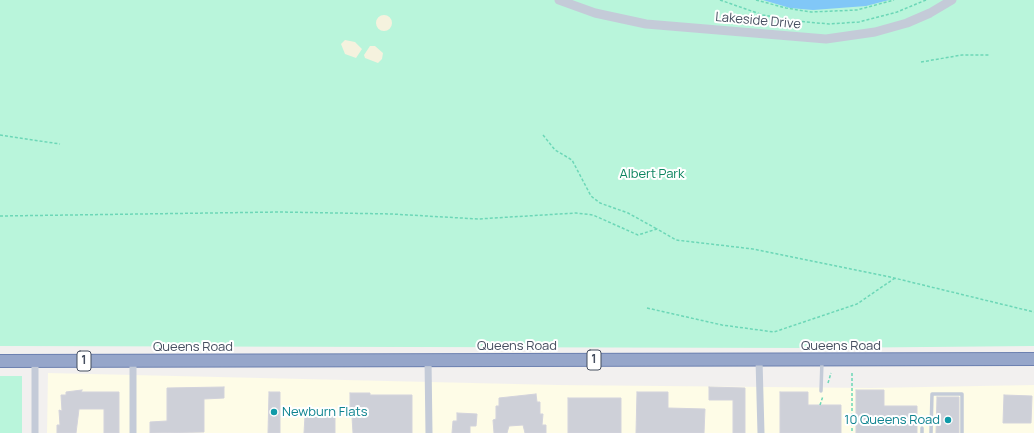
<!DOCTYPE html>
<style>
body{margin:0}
canvas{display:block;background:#f2f0ef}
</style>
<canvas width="1034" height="433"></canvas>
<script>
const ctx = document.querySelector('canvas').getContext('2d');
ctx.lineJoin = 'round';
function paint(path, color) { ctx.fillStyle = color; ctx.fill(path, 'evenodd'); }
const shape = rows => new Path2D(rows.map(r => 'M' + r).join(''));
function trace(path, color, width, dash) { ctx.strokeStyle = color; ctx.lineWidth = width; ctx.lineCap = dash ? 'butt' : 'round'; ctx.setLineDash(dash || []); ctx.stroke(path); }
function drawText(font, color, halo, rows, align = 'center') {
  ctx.font = font + ' Manrope,sans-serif'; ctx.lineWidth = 4; ctx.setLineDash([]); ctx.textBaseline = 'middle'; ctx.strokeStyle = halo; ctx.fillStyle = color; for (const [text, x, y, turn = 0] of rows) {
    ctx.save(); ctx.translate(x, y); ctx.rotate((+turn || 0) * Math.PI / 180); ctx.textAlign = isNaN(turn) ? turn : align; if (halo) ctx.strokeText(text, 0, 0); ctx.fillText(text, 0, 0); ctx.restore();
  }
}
paint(shape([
 [48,373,557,385,871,388,1034,385,1034,433,47,433]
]), '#fefce7');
paint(shape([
 [0,0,1034,0,1034,346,819,348,0,346],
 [0,376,22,376,22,433,0,433]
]), '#b9f5db');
paint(shape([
 '376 23a8 8 0 1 1 16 0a8 8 0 1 1-16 0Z',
 [345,40,355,42,362,49,356,58,345,54,341,44],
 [370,46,375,46,383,53,382,59,378,63,365,58,364,55]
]), '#f5f2de');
paint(shape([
 [763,0,889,0,866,6,813,10,790,8]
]), '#81c7f7');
const building = shape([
 [224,387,224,398,204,399,204,432,150,433,150,422,167,421,167,388,224,387],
 [709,387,745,388,745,433,733,433,733,400,709,400,709,387],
 [82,390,81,392,119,392,119,433,104,433,104,409,79,409,76,433,57,433,57,425,60,425,59,410,62,411,61,395,66,395,66,392,82,390],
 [856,390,884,390,884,406,917,406,917,433,856,433,856,390],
 [269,392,280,392,280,433,268,433,269,392],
 [637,392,668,392,668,408,705,409,704,433,636,433,637,392],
 [780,392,808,392,808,405,841,405,841,433,780,433,780,392],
 [350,393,370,393,370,395,412,395,412,433,353,433,352,417,350,417,350,393],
 [536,394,537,402,540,402,540,414,543,414,542,425,546,425,546,433,525,433,523,425,509,426,507,433,494,433,493,420,496,419,496,406,499,406,499,398,536,394],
 [1004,395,1032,396,1031,423,1003,423,1004,395],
 [937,397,959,397,959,433,936,433,937,397],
 [568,398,621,398,621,433,568,433,568,398],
 [457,413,477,414,476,426,470,426,470,433,452,433,453,421,457,421,457,413],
 [305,416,335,416,335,433,304,433,305,416]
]);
paint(building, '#ced0d8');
trace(building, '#d3d3dc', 1);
const trunk = shape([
 [0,361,1034,359]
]);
trace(trunk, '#6c80b0', 14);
trace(shape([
 [720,0,763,15,796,21,829,24,859,22,897,12,926,0],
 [756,0,786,8,811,12,857,10,894,0],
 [921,62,962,55,990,55],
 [0,135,60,144],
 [543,135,555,150,572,160,591,196,600,203,628,213,657,229],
 [0,216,280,212,392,214,478,219,576,213,593,215,638,235,657,229,676,240,753,249,890,277,1034,312],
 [647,308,722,325,774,332,857,304,895,278],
 [852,373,852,433],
 [828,383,831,373],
 [820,405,823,396]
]), '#6cd7b7', 1.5, [3, 2]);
trace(shape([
 [821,391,822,361],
 [922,433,922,428],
 [931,433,932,394,962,394,962,433]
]), '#c4cbd8', 3.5);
trace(shape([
 [428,360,429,433],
 [759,360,761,433],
 [35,361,35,433],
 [133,361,133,433]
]), '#c4cbd8', 7);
trace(shape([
 [559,0,595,13,646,24,826,39,875,32,907,23,930,13,952,0]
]), '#c4cbd8', 9);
trace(trunk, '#96a6ca', 12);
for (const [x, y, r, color] of [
 [274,412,4,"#0f9aa8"],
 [948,420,4,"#0f9aa8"]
]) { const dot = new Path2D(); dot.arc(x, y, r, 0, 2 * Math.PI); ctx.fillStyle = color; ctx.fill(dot); trace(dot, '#fff', 1.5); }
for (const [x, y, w] of [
 [594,360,14],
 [84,361,14]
]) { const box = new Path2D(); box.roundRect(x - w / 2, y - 10, w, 20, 3); ctx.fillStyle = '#fff'; ctx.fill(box); trace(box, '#454e5f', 1); }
drawText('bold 12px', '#454e5f', null, [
 ["1",594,360],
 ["1",84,361]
]);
drawText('13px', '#454e5f', '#fff', [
 ["Lakeside Drive",758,21,5],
 ["Queens Road",517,346],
 ["Queens Road",841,346],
 ["Queens Road",193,347]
]);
drawText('13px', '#0c845f', '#fff', [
 ["Albert Park",652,174]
]);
drawText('13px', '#0d838f', '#fff', [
 ["Newburn Flats",282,412],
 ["10 Queens Road",940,420,"right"]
], 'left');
</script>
